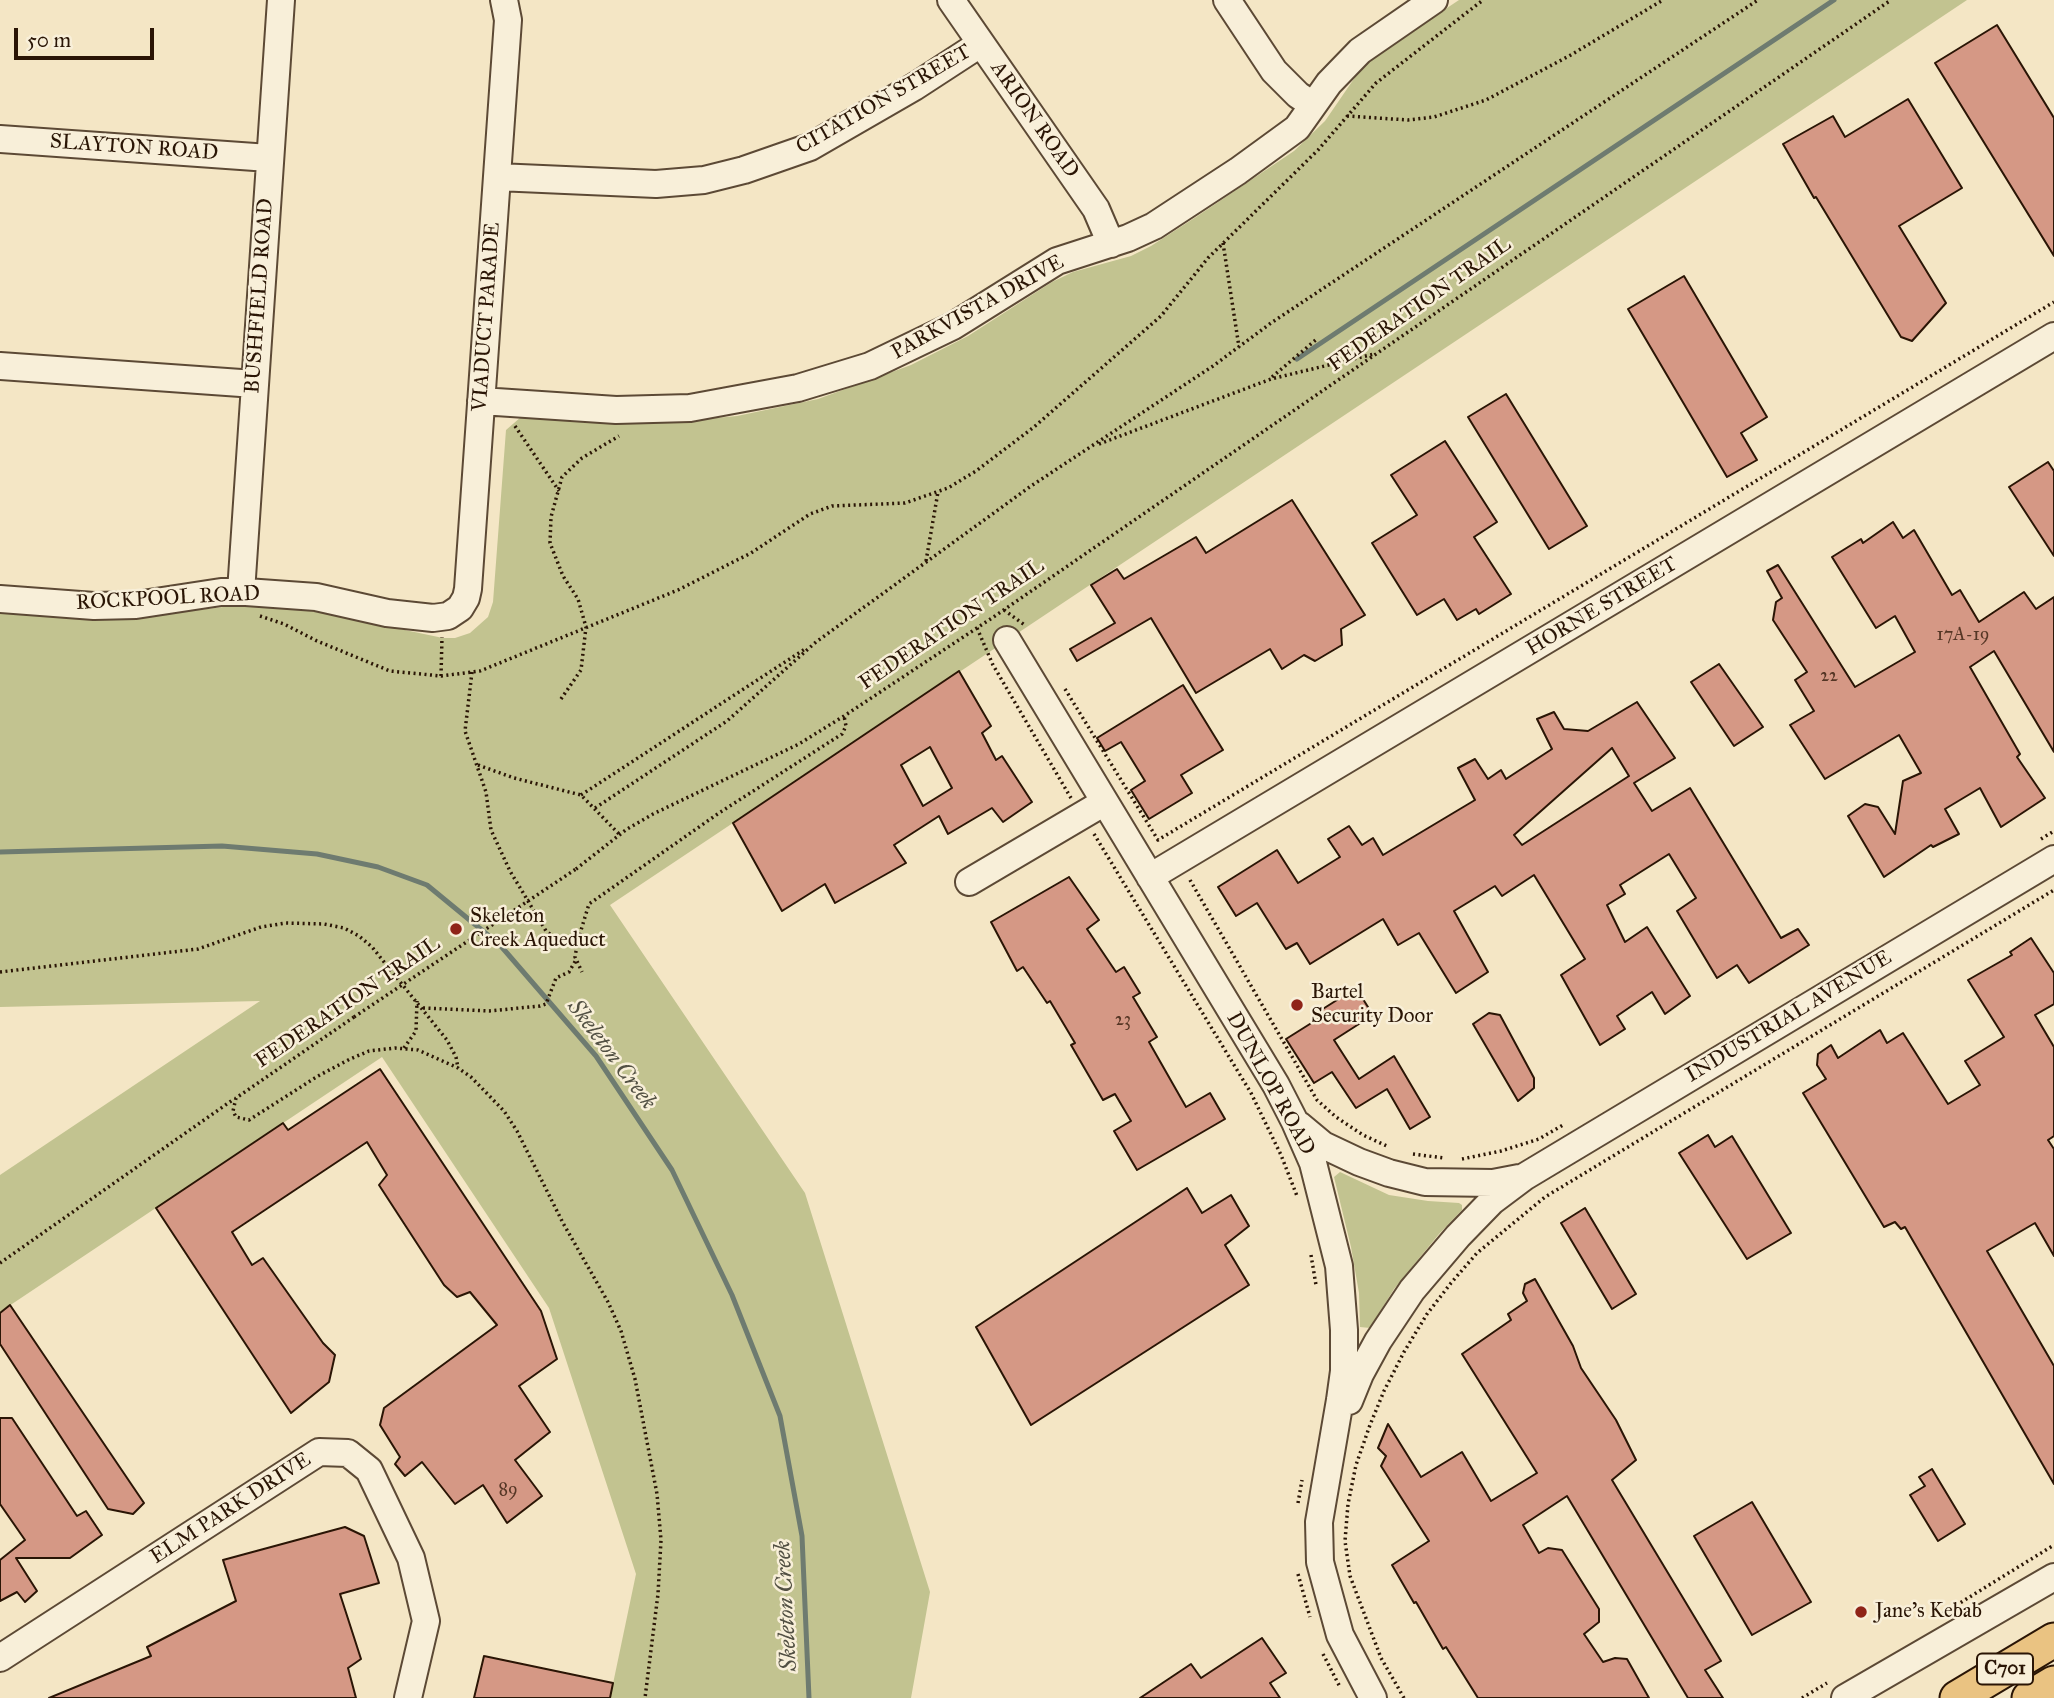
<!DOCTYPE html>
<style>
body{margin:0}
#map{position:relative;width:2054px;height:1698px;overflow:hidden;background:#f4e6c5;font-family:"IM FELL Great Primer",serif}
canvas{display:block}
.scale{position:absolute;left:14px;top:28px;width:140px;height:32px;box-sizing:border-box;border:4px solid #2a1505;border-top:0;padding-left:9px;font-size:21px;line-height:24px;white-space:nowrap;color:#2a1505;-webkit-text-stroke:5px #f8efd9;paint-order:stroke}
</style>
<div id="map">
<canvas width="2054" height="1698"></canvas>
<div class="scale">50 m</div>
</div>
<script>
const ctx = document.querySelector('canvas').getContext('2d');
ctx.lineJoin = 'round';
function paint(path, color) { ctx.fillStyle = color; ctx.fill(path, 'evenodd'); }
const shape = rows => new Path2D(rows.map(r => 'M' + r).join(''));
function trace(path, color, width, dash) { ctx.strokeStyle = color; ctx.lineWidth = width; ctx.lineCap = dash ? 'butt' : 'round'; ctx.setLineDash(dash || []); ctx.stroke(path); }
function drawText(font, color, halo, rows, align = 'center') {
  ctx.font = font + ' "IM FELL Great Primer",serif'; ctx.lineWidth = 5; ctx.setLineDash([]); ctx.textBaseline = 'middle'; ctx.strokeStyle = halo; ctx.fillStyle = color; for (const [text, x, y, turn = 0] of rows) {
    ctx.save(); ctx.translate(x, y); ctx.rotate((+turn || 0) * Math.PI / 180); ctx.textAlign = isNaN(turn) ? turn : align; if (halo) ctx.strokeText(text, 0, 0); ctx.fillText(text, 0, 0); ctx.restore();
  }
}
paint(shape([
 [1459,0,1967,0,610,905,805,1193,930,1592,911,1698,610,1698,636,1574,549,1308,382,1057,0,1312,0,1175,260,1001,0,1007,0,612,66,618,114,620,240,605,281,607,324,613,443,638,455,638,470,633,488,617,493,602,506,430,521,417,618,423,663,423,737,416,818,399,911,365,968,336,1052,282,1073,272,1131,256,1151,246,1196,217,1294,151,1325,121,1360,70,1384,50],
 [1340,1172,1389,1195,1428,1201,1459,1203,1462,1205,1462,1210,1439,1234,1394,1289,1370,1328,1360,1327,1359,1293,1351,1247,1334,1177]
]), '#c2c390');
trace(shape([
 [1297,359,1834,0],
 [0,852,222,846,317,854,378,867,427,885,500,945,596,1056,672,1170,732,1295,780,1416,802,1536,809,1698]
]), '#6e7b70', 5);
const building = shape([
 [1997,25,2054,118,2054,256,1935,63,1997,25],
 [1908,99,1962,188,1899,226,1946,303,1912,341,1901,337,1816,197,1814,198,1783,144,1833,116,1845,137,1908,99],
 [1684,276,1767,417,1741,433,1757,460,1727,477,1628,309,1684,276],
 [1506,394,1587,526,1549,549,1468,417,1506,394],
 [1445,441,1497,522,1474,537,1511,594,1479,614,1476,609,1457,620,1444,599,1417,615,1372,543,1417,515,1391,475,1445,441],
 [2048,462,2054,471,2054,556,2009,487,2048,462],
 [1292,500,1365,615,1341,629,1342,645,1315,661,1304,655,1282,669,1270,649,1196,693,1151,618,1077,661,1070,649,1115,623,1091,585,1117,569,1124,579,1196,537,1206,553,1292,500],
 [1893,522,1903,538,1914,530,1952,595,1960,590,1979,622,2024,592,2036,609,2054,597,2054,752,1994,651,1970,667,2020,754,2017,757,2045,798,2001,827,1980,788,1945,809,1959,834,1933,847,1931,845,1884,877,1848,816,1865,804,1878,807,1895,834,1903,781,1921,773,1899,735,1825,779,1790,725,1814,711,1795,680,1807,672,1773,620,1776,602,1782,598,1767,571,1778,565,1855,687,1915,652,1895,616,1876,628,1832,557,1861,539,1863,543,1893,522],
 [1719,664,1763,727,1734,746,1691,682,1719,664],
 [959,671,991,726,982,733,996,760,1002,756,1032,802,1003,822,992,808,948,834,939,816,894,845,906,863,835,903,825,884,782,911,733,823,959,671],
 [930,747,952,788,923,806,901,765,930,747],
 [1183,685,1223,750,1181,775,1192,793,1149,819,1131,790,1145,781,1121,742,1105,751,1097,738,1183,685],
 [1637,702,1675,758,1634,783,1652,811,1690,788,1781,938,1798,929,1809,945,1749,983,1737,965,1717,978,1677,911,1696,898,1669,854,1620,885,1625,894,1607,905,1625,942,1647,927,1690,996,1665,1014,1652,992,1617,1016,1625,1029,1600,1045,1561,975,1585,959,1534,875,1502,896,1495,886,1454,911,1488,972,1456,993,1419,933,1398,945,1383,919,1310,964,1297,943,1286,949,1257,903,1236,916,1218,887,1277,850,1298,883,1340,857,1328,839,1349,826,1362,845,1373,838,1383,855,1475,800,1458,768,1475,759,1488,779,1501,770,1506,779,1552,749,1537,719,1554,712,1564,729,1588,731,1637,702],
 [1612,748,1629,776,1522,845,1514,835,1612,748],
 [1069,877,1099,920,1087,929,1116,972,1124,967,1140,993,1133,997,1157,1037,1149,1042,1186,1107,1210,1093,1225,1119,1137,1170,1114,1131,1131,1121,1115,1094,1103,1100,1071,1045,1075,1043,1050,1001,1047,1003,1023,967,1017,971,991,922,1069,877],
 [2031,938,2054,973,2054,1004,2035,1015,2054,1047,2054,1136,2048,1140,2054,1149,2054,1256,2035,1223,1987,1251,2054,1366,2054,1484,1905,1227,1901,1229,1895,1222,1884,1227,1803,1093,1826,1079,1817,1065,1818,1054,1831,1045,1838,1058,1880,1030,1887,1043,1903,1033,1948,1104,1980,1085,1965,1061,2004,1037,1968,980,2012,955,2010,952,2031,938],
 [1356,988,1373,1015,1334,1040,1359,1079,1394,1056,1430,1117,1410,1129,1387,1089,1356,1108,1332,1072,1314,1083,1286,1039,1321,1017,1318,1012,1356,988],
 [1489,1013,1500,1015,1534,1078,1534,1088,1518,1101,1473,1024,1489,1013],
 [380,1069,541,1311,557,1359,519,1386,550,1432,515,1460,542,1496,507,1523,483,1485,455,1504,422,1462,405,1476,395,1464,400,1457,380,1425,384,1408,497,1325,470,1292,457,1297,444,1285,379,1185,387,1175,367,1142,232,1232,252,1265,263,1258,323,1343,335,1355,329,1382,291,1413,156,1208,283,1123,288,1130,380,1069],
 [1708,1135,1715,1147,1732,1136,1791,1233,1747,1259,1679,1153,1708,1135],
 [1187,1188,1202,1213,1231,1195,1249,1226,1225,1245,1249,1285,1031,1425,976,1327,1187,1188],
 [1585,1208,1636,1294,1612,1309,1561,1223,1585,1208],
 [1535,1279,1573,1346,1581,1368,1616,1420,1636,1460,1612,1480,1721,1661,1705,1670,1723,1698,1688,1698,1567,1496,1523,1525,1539,1553,1548,1548,1562,1550,1599,1609,1599,1622,1584,1634,1603,1662,1615,1658,1627,1659,1649,1698,1478,1698,1446,1647,1443,1649,1416,1602,1414,1603,1392,1565,1429,1541,1381,1466,1386,1456,1378,1448,1388,1424,1421,1477,1462,1452,1491,1501,1537,1473,1462,1354,1511,1320,1508,1314,1527,1301,1523,1293,1525,1284,1535,1279],
 [10,1305,144,1503,133,1514,108,1509,0,1344,0,1313,10,1305],
 [0,1418,12,1418,77,1516,86,1511,102,1535,70,1558,16,1558,37,1591,25,1602,17,1592,0,1601,0,1560,25,1540,0,1504,0,1418],
 [1932,1469,1965,1524,1938,1541,1910,1495,1925,1486,1919,1477,1932,1469],
 [1752,1502,1811,1602,1752,1635,1694,1536,1752,1502],
 [345,1527,364,1536,379,1583,340,1594,361,1659,348,1668,356,1698,49,1698,151,1656,147,1647,236,1601,223,1560,345,1527],
 [1262,1638,1286,1673,1270,1683,1280,1698,1140,1698,1191,1664,1201,1678,1262,1638],
 [484,1656,613,1683,610,1698,474,1698,484,1656]
]);
paint(building, '#d59885');
trace(building, '#2a1505', 2);
const minor = shape([
 [951,0,1096,209,1111,244],
 [1227,0,1274,71,1298,95,1313,105],
 [0,139,269,158],
 [497,177,656,184,704,180,744,170,810,147,914,87,980,44],
 [0,366,255,384],
 [481,401,616,410,690,408,798,388,870,366,953,326,1057,261,1128,238,1154,226,1238,171,1297,128,1329,83,1360,51,1434,0],
 [241,592,281,0],
 [0,599,94,606,136,605,221,592,246,592,316,597,387,613,433,618,448,616,460,608,466,598,468,589,508,20,504,0],
 [1007,640,1276,1085,1295,1122,1313,1163,1339,1266,1344,1330,1344,1371,1340,1400,1319,1522,1320,1562,1340,1635,1373,1698],
 [1150,877,2054,336],
 [969,882,1103,803],
 [1299,1125,1323,1145,1359,1162,1389,1173,1425,1182,1493,1183,1519,1178],
 [1349,1401,1360,1374,1378,1341,1412,1290,1458,1236,1492,1201,1524,1177,2054,859],
 [0,1658,319,1452,348,1453,369,1470,411,1558,426,1621,408,1698],
 [1845,1698,2054,1577]
]);
const major = shape([
 [1957,1698,2054,1640],
 [2029,1698,2054,1683]
]);
trace(minor, '#5c4935', 30);
trace(major, '#2a1505', 37);
trace(shape([
 [1347,116,1408,120,1434,117,1486,100,1569,56,1663,0],
 [1223,243,1239,347],
 [1272,377,1318,338],
 [515,426,559,491],
 [1099,444,1271,379,1374,354],
 [926,561,938,492],
 [1004,610,1026,626],
 [260,616,284,624,317,641,390,671,441,676,480,671,678,590,751,553,810,514,832,506,905,503,948,488,976,471,1034,427,1161,316,1208,258,1318,150,1376,83,1483,0],
 [977,628,993,665,1071,798],
 [472,672,465,731,486,792,491,830,510,871,546,931,560,942,578,940,589,904,719,813,842,734,846,726,844,716],
 [441,676,442,637],
 [1065,689,1158,840,2054,302],
 [561,699,581,670,586,627,578,599,563,576,550,543,551,517,562,477,582,458,619,436],
 [478,765,514,778,581,795,619,834],
 [581,795,805,649],
 [595,808,727,721,816,642,1031,486,1213,366,1271,323,1758,0],
 [1094,834,1251,1093,1281,1155,1297,1196],
 [2041,839,2054,831],
 [576,869,627,829,653,814,799,744,844,716,992,618,1891,0],
 [1190,880,1317,1100,1336,1117,1363,1135,1389,1147],
 [578,940,575,957,582,972],
 [0,972,198,949,261,927,286,923,324,924,344,928,359,936,372,947,447,1040,456,1057,458,1068],
 [423,1008,489,1011,540,1006,546,1004,556,978,569,972,576,960],
 [354,1017,236,1098,233,1111,236,1117,249,1120,318,1076,350,1059,369,1051,395,1048,418,1050,458,1068,471,1077,504,1111,517,1131,563,1223,608,1302,621,1331,635,1379,657,1494,661,1540,658,1594,645,1698],
 [404,1048,416,1031,417,1001],
 [1413,1154,1444,1158],
 [1462,1159,1501,1151,1539,1139,1563,1125],
 [1311,1255,1316,1285],
 [0,1263,234,1099],
 [1298,1503,1302,1480],
 [1298,1574,1310,1617],
 [1942,1614,2054,1545],
 [1323,1654,1340,1687],
 [1404,1698,1381,1658,1350,1576,1345,1541,1348,1504,1356,1465,1370,1425,1384,1391,1404,1352,1427,1314,1451,1283,1477,1253,1545,1197,2054,890],
 [1802,1698,1827,1683]
]), '#2a1505', 3.5, [2, 3.5]);
trace(minor, '#f8efd9', 26);
trace(major, '#eac382', 33);
trace(shape([
 [354,1017,576,869]
]), '#2a1505', 3.5, [2, 3.5]);
for (const [x, y, r, color] of [
 [456,929,7,"#8f2418"],
 [1297,1005,7,"#8f2418"],
 [1861,1612,7,"#8f2418"]
]) { const dot = new Path2D(); dot.arc(x, y, r, 0, 2 * Math.PI); ctx.fillStyle = color; ctx.fill(dot); trace(dot, '#f8efd9', 2.5); }
drawText('18px', '#553625', null, [
 ["17A-19",1963,636],
 ["22",1829,677],
 ["23",1123,1021],
 ["89",508,1491]
]);
for (const [x, y, w] of [
 [2005,1669,56]
]) { const box = new Path2D(); box.roundRect(x - w / 2, y - 15.5, w, 31, 5); ctx.fillStyle = '#f8efd9'; ctx.fill(box); trace(box, '#2a1505', 2); }
drawText('bold 19px', '#2a1505', null, [
 ["C701",2005,1669]
]);
drawText('21px', '#2a1505', '#f8efd9', [
 ["CITATION STREET",884,100,-30],
 ["ARION ROAD",1034,120,55],
 ["SLAYTON ROAD",134,148,4],
 ["BUSHFIELD ROAD",260,296,-86],
 ["FEDERATION TRAIL",1420,305,-35],
 ["PARKVISTA DRIVE",978,308,-29],
 ["VIADUCT PARADE",487,317,-86],
 ["ROCKPOOL ROAD",168,599,-3],
 ["HORNE STREET",1602,607,-31],
 ["FEDERATION TRAIL",952,625,-34],
 ["FEDERATION TRAIL",348,1003,-34],
 ["INDUSTRIAL AVENUE",1789,1017,-31],
 ["DUNLOP ROAD",1270,1084,61],
 ["ELM PARK DRIVE",231,1509,-33]
]);
drawText('21px', '#2a1505', '#f8efd9', [
 ["Skeleton",470,917],
 ["Creek Aqueduct",470,941],
 ["Bartel",1311,993],
 ["Security Door",1311,1017],
 ["Jane's Kebab",1875,1612]
], 'left');
drawText('italic 23px', '#525043', '#f8efd9', [
 ["Skeleton Creek",611,1055,53],
 ["Skeleton Creek",787,1606,-93]
]);
</script>
